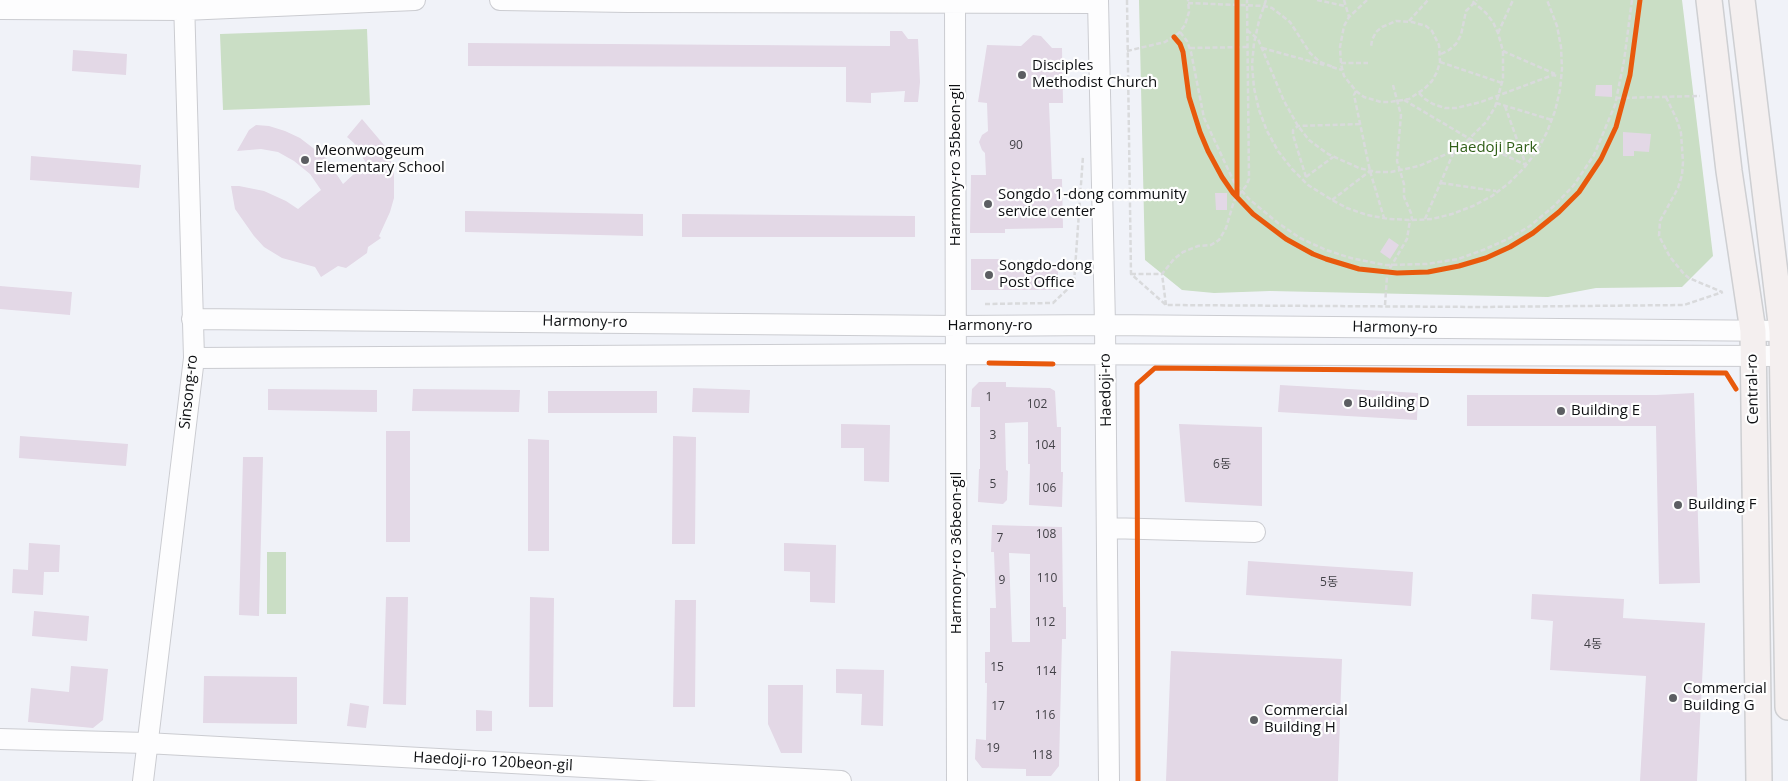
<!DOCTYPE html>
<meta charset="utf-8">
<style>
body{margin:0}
canvas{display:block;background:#f0f2f8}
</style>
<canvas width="1788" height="781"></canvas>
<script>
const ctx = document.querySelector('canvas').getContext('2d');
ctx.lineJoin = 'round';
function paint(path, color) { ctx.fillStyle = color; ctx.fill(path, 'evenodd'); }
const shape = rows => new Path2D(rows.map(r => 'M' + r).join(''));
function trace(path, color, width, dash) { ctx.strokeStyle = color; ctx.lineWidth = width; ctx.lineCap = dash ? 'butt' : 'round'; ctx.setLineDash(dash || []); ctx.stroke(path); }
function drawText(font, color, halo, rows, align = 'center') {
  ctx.font = font + ' "Open Sans","Noto Sans KR",sans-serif'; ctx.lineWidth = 4.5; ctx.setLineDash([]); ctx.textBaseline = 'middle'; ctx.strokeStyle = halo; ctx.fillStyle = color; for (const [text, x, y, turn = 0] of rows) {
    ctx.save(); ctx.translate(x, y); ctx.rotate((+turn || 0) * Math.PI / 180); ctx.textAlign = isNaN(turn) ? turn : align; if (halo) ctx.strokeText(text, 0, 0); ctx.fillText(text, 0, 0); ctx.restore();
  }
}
paint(shape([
 [1139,0,1682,0,1713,256,1682,287,1596,288,1548,297,1270,291,1214,293,1182,290,1145,260],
 [367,29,370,105,223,110,220,34],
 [267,552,286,552,286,614,267,614]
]), '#cadec5');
paint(shape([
 [890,31,902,31,908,39,918,39,920,82,918,102,904,102,905,91,871,93,871,103,846,102,846,67,468,66,468,43,890,46],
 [1033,35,1041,36,1052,48,1062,48,1063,103,1049,103,1052,179,1062,179,1063,228,1005,229,1005,233,970,233,971,175,986,175,985,153,982,150,979,142,982,135,988,131,987,103,978,102,987,45,1021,46],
 [73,50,127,54,126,75,72,71],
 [1596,85,1612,85,1612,97,1595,96],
 [362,119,384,145,390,158,394,172,394,198,390,212,379,236,381,238,368,247,367,253,346,268,338,266,321,277,315,267,282,258,264,247,254,236,235,209,231,186,239,186,264,191,286,201,298,209,321,190,310,174,294,161,278,152,261,149,237,151,249,130,256,125,269,126,285,131,300,138,326,158,343,184,366,163,354,143,347,137],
 [1623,132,1651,134,1649,152,1634,151,1634,156,1623,156],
 [31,156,141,165,139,188,30,180],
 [1215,193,1227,193,1227,210,1216,210],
 [465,211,643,214,643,236,465,232],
 [682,214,915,216,915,237,682,237],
 [1389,238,1399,245,1390,259,1380,252],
 [971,259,1007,259,1007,263,1058,263,1058,290,971,290],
 [0,286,72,292,70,315,0,309],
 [979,382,1006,382,1006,387,1050,388,1055,391,1057,427,1061,427,1061,472,1063,472,1062,507,1029,505,1030,464,1028,464,1028,422,1005,423,1006,470,1008,471,1007,500,1003,504,978,502,979,469,980,469,980,407,971,407,972,389],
 [1280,385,1418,393,1417,420,1278,412],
 [693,388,750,390,749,413,692,412],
 [268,389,377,390,377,412,268,410],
 [413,389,520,390,519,412,412,411],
 [548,391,657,391,657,413,548,413],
 [1694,393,1700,583,1659,584,1656,426,1467,426,1467,395,1656,395],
 [841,424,890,425,889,482,864,481,864,448,841,448],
 [1179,424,1262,427,1262,506,1185,502],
 [386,431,410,431,410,542,386,542],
 [20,436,128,444,126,466,19,458],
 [673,436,696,437,695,544,672,544],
 [528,439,549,440,549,551,528,551],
 [243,457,263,457,259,616,239,615],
 [992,525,1062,527,1063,607,1066,607,1066,639,1062,639,1059,766,1051,776,1026,776,1026,769,982,768,975,759,976,739,986,740,987,683,985,683,985,652,990,652,990,608,996,608,994,552,991,552],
 [1009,553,1030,554,1030,642,1012,642],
 [29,543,60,545,59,572,44,572,43,595,12,593,13,569,28,570],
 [784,543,836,545,835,603,810,602,810,572,784,571],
 [1248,561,1413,572,1411,606,1246,595],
 [1532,594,1624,599,1623,618,1705,623,1697,781,1640,781,1646,676,1550,670,1553,621,1531,619],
 [386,597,408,597,406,705,383,704],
 [530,597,554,598,553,707,529,707],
 [675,600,696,600,695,707,673,707],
 [34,611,89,616,87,641,32,636],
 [1171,651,1342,659,1338,781,1166,781],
 [71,666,108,669,103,720,93,728,28,722,31,688,69,692],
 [836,669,884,670,883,726,861,725,862,694,836,693],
 [204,676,297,677,297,724,203,723],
 [768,685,803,685,802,753,781,753,768,724],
 [350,703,369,706,366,728,347,726],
 [476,710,492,711,492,731,476,731]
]), '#e3d8e6');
const minor = shape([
 [500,0,628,2,1098,3],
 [1098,0,1105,325,1109,781],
 [955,4,957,781],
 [0,9,184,10,415,0],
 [192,319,957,326,1105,325,1788,331],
 [194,358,957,354,1788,356],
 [1107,528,1255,532],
 [0,739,146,743,841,781],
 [143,781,194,358,184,0]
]);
const major = shape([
 [1709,0,1729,171,1753,331,1759,781],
 [1742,0,1782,331,1788,707]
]);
trace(minor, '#cbccd1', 22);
trace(major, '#cecfd2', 28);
trace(shape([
 [1127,0,1131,274,1166,305,1481,307,1684,305,1723,292],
 [1266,0,1259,21,1254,43,1252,65,1254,88,1259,110,1267,131,1278,151,1292,169,1308,185,1332,200,1347,208,1367,215,1389,219,1412,220,1432,219,1452,214,1473,206,1492,196,1509,183,1524,168,1537,151,1547,132,1555,111,1560,90,1562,69,1561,47,1557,26,1547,0],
 [1317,0,1345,6],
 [1344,0,1349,17],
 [1367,0,1349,17,1344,26,1340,47,1341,64,1344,76,1356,91,1364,97,1381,102,1390,102,1409,99,1424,89,1432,81,1437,72,1440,62,1439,45,1432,31,1426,26,1412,22,1396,21,1382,27,1376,32,1372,40,1371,47],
 [1188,3,1264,6,1272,8,1290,22,1310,53,1320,62,1333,67],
 [1409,21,1428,0],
 [1247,30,1258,39,1284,101,1298,126,1309,140,1328,154,1359,168,1376,172,1391,172,1419,166,1449,153,1464,144,1486,122,1495,107,1503,79,1503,51,1498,33,1493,22,1486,13,1471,0],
 [1180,32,1187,41,1191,52,1204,118,1234,182,1249,199,1278,223,1300,238,1326,250,1351,258,1385,265,1427,264,1458,259,1483,250,1508,239,1530,226,1554,206,1574,185,1594,155,1615,105,1624,61,1632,0],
 [1498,33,1513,0],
 [1190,48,1248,47],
 [1262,48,1324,65],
 [1127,51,1165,42,1179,33,1185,25,1189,12,1188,0],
 [1503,51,1555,74],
 [1441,54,1449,50,1456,44,1461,35,1466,11,1477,0],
 [1440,62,1502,83],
 [1341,63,1368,63],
 [1332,67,1342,70],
 [1393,85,1401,115,1397,161,1404,184,1404,197,1411,213,1412,220],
 [1356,91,1354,95,1370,171,1384,218],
 [1419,93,1425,99,1433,104,1445,108,1456,108,1481,102,1553,75,1558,76],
 [1666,97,1677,120,1681,133,1683,162,1682,175,1678,188,1660,221,1659,236,1670,257,1684,274,1689,278,1722,292],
 [1617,98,1700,96],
 [1404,100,1470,139,1526,165],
 [1496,103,1552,120],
 [1505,106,1526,165],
 [1306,177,1293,135,1293,130,1298,126,1360,124],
 [1306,177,1333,157],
 [1441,183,1496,191],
 [1332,200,1370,171],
 [1425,219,1455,149],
 [1131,274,1162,274],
 [985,304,1053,303,1074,283,1083,156],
 [1166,305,1162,274,1174,259,1183,252,1198,246,1211,245,1219,240,1226,228,1234,201,1246,186,1249,179,1247,0],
 [1385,305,1387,276,1390,268,1407,239,1410,220]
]), '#d9dadc', 2.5, [5, 2.5]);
trace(minor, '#fdfdfe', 20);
trace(major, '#f4efef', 25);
trace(shape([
 [1237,0,1237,197],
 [1174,37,1180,44,1183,52,1189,97,1200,132,1208,151,1222,177,1233,193,1253,214,1286,239,1313,254,1326,259,1359,269,1397,273,1428,272,1459,266,1486,258,1510,247,1533,233,1559,212,1579,192,1601,159,1616,127,1630,75,1640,0],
 [989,363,1053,364],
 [1138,781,1137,384,1155,368,1726,373,1736,389]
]), '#e8590c', 5);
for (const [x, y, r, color] of [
 [1022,75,5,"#5c5e62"],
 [305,160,5,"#5c5e62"],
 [988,204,5,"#5c5e62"],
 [989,275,5,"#5c5e62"],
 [1348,403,5,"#5c5e62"],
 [1561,411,5,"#5c5e62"],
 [1678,505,5,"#5c5e62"],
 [1673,698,5,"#5c5e62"],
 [1254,720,5,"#5c5e62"]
]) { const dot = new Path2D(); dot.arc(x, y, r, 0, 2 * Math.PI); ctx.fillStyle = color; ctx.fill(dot); trace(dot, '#fefefe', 2); }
drawText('12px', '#424147', null, [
 ["90",1016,146],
 ["1",989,398],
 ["102",1037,405],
 ["3",993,436],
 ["104",1045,446],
 ["6동",1222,465],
 ["5",993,485],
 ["106",1046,489],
 ["108",1046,535],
 ["7",1000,539],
 ["110",1047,579],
 ["9",1002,581],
 ["5동",1329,583],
 ["112",1045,623],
 ["4동",1593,645],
 ["15",997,668],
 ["114",1046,672],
 ["17",998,707],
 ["116",1045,716],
 ["19",993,749],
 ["118",1042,756]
]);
drawText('15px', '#0d0f12', '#fefefe', [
 ["Disciples",1032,66],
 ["Methodist Church",1032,83],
 ["Meonwoogeum",315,151],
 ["Elementary School",315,168],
 ["Songdo 1-dong community",998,195],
 ["service center",998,212],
 ["Songdo-dong",999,266],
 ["Post Office",999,283],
 ["Building D",1358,403],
 ["Building E",1571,411],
 ["Building F",1688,505],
 ["Commercial",1683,689],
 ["Building G",1683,706],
 ["Commercial",1264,711],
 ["Building H",1264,728]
], 'left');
drawText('15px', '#305f18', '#fefefe', [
 ["Haedoji Park",1493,148]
]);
drawText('15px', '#0d0f12', '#fefefe', [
 ["Harmony-ro 35beon-gil",956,165,-90],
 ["Harmony-ro",585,322,1],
 ["Harmony-ro",990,326],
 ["Harmony-ro",1395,328,1],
 ["Central-ro",1753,389,-91],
 ["Haedoji-ro",1106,390,-91],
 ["Sinsong-ro",189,392,-84],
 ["Harmony-ro 36beon-gil",957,553,-90],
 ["Haedoji-ro 120beon-gil",493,762,3]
]);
</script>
